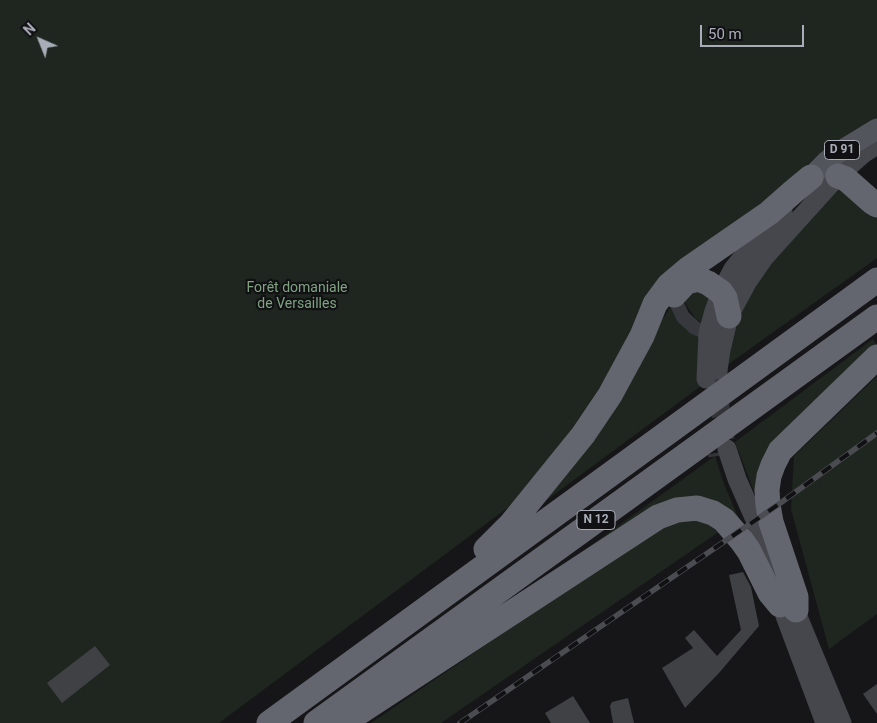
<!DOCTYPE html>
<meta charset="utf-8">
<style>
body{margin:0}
#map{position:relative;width:877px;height:723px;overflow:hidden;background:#161618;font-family:Roboto,sans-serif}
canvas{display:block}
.north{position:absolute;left:15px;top:15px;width:50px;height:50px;-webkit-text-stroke:4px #111113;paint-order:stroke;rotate:316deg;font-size:14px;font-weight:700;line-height:20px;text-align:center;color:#a8adb8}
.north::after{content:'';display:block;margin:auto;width:18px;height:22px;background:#a8adb8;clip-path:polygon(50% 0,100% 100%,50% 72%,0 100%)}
.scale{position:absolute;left:700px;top:25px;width:104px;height:22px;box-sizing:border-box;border:2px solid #a8adb8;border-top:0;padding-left:6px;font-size:15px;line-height:18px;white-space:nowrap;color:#a8adb8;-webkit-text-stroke:4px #111113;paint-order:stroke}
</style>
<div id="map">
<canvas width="877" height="723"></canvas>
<div class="north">N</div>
<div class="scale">50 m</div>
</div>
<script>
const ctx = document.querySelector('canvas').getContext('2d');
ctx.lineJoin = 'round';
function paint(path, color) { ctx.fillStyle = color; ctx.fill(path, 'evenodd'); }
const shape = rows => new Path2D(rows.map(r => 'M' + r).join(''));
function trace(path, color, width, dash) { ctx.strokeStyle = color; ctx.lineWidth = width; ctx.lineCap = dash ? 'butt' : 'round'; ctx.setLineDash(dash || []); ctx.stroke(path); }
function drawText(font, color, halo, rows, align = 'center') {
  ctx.font = font + ' Roboto,sans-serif'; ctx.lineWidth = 4.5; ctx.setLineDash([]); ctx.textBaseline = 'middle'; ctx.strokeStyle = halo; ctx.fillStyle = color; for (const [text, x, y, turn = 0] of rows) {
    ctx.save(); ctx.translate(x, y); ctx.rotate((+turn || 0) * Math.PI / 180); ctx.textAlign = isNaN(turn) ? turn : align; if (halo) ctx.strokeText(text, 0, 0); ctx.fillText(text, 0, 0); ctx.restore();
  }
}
paint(shape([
 [0,0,877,0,877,124,818,155,751,215,698,250,602,384,530,491,219,723,0,723],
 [840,180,877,208,877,258,726,366,732,336,750,288],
 [687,289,716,294,703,324,695,318,685,303,684,295],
 [673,303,701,335,701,386,544,502],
 [873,339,877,346,788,435,759,505,735,442],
 [877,376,877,614,829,649,791,509,794,456],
 [715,456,724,484,739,519,735,522,721,507,568,562],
 [696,517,723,529,441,723,371,723,665,523]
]), '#1e261f');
paint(shape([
 [743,572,751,587,759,626,719,673,685,708,662,668,693,648,685,638,694,630,717,656,741,630,729,575],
 [95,646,110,665,62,703,47,683],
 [877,684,877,714,863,694],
 [573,696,590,723,551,723,545,713],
 [628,698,634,723,613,723,610,706,612,702]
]), '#404145');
trace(shape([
 [718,370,720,408,725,440],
 [713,425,718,456]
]), '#333438', 19, [19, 9]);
trace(shape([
 [678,290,676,302,683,317,695,328,708,333]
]), '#37383d', 14);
trace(shape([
 [718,370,721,350,729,316,748,281,764,258,838,176,863,154,877,145],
 [706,379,708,333,714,311,721,292,733,269,750,248,783,211],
 [727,449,737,479,777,570],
 [791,600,842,723],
 [785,616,825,723]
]), '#45474d', 19);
trace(shape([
 [811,177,826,162,836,154,877,129]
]), '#53555c', 21);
trace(shape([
 [838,176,846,179,872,202,877,205],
 [674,295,686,282,698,279,708,283,721,292,725,298,729,316],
 [486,549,511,524,583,435,610,395,642,336,655,304,669,285,688,269,769,213,794,191,811,177],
 [796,610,796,597,771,522,768,505,767,490,769,476,773,465,780,451,877,357],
 [269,723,877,280],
 [316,723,877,317],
 [343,723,658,517,677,510,697,508,713,513,724,520,742,541,749,551,770,593,780,605]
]), '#63666e', 25);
const rail = shape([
 [460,723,779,504,877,433]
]);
trace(rail, '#4a4c52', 5.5);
trace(rail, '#111113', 4, [11]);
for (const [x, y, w] of [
 [842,150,35],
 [596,520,38]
]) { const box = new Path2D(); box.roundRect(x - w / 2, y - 9.5, w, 19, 4); ctx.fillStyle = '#111113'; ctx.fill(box); trace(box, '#a8adb8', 1); }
drawText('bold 12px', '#a8adb8', null, [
 ["D 91",842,150],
 ["N 12",596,520]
]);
drawText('14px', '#7fa381', '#111113', [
 ["Forêt domaniale",297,288],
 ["de Versailles",297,304]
]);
</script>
